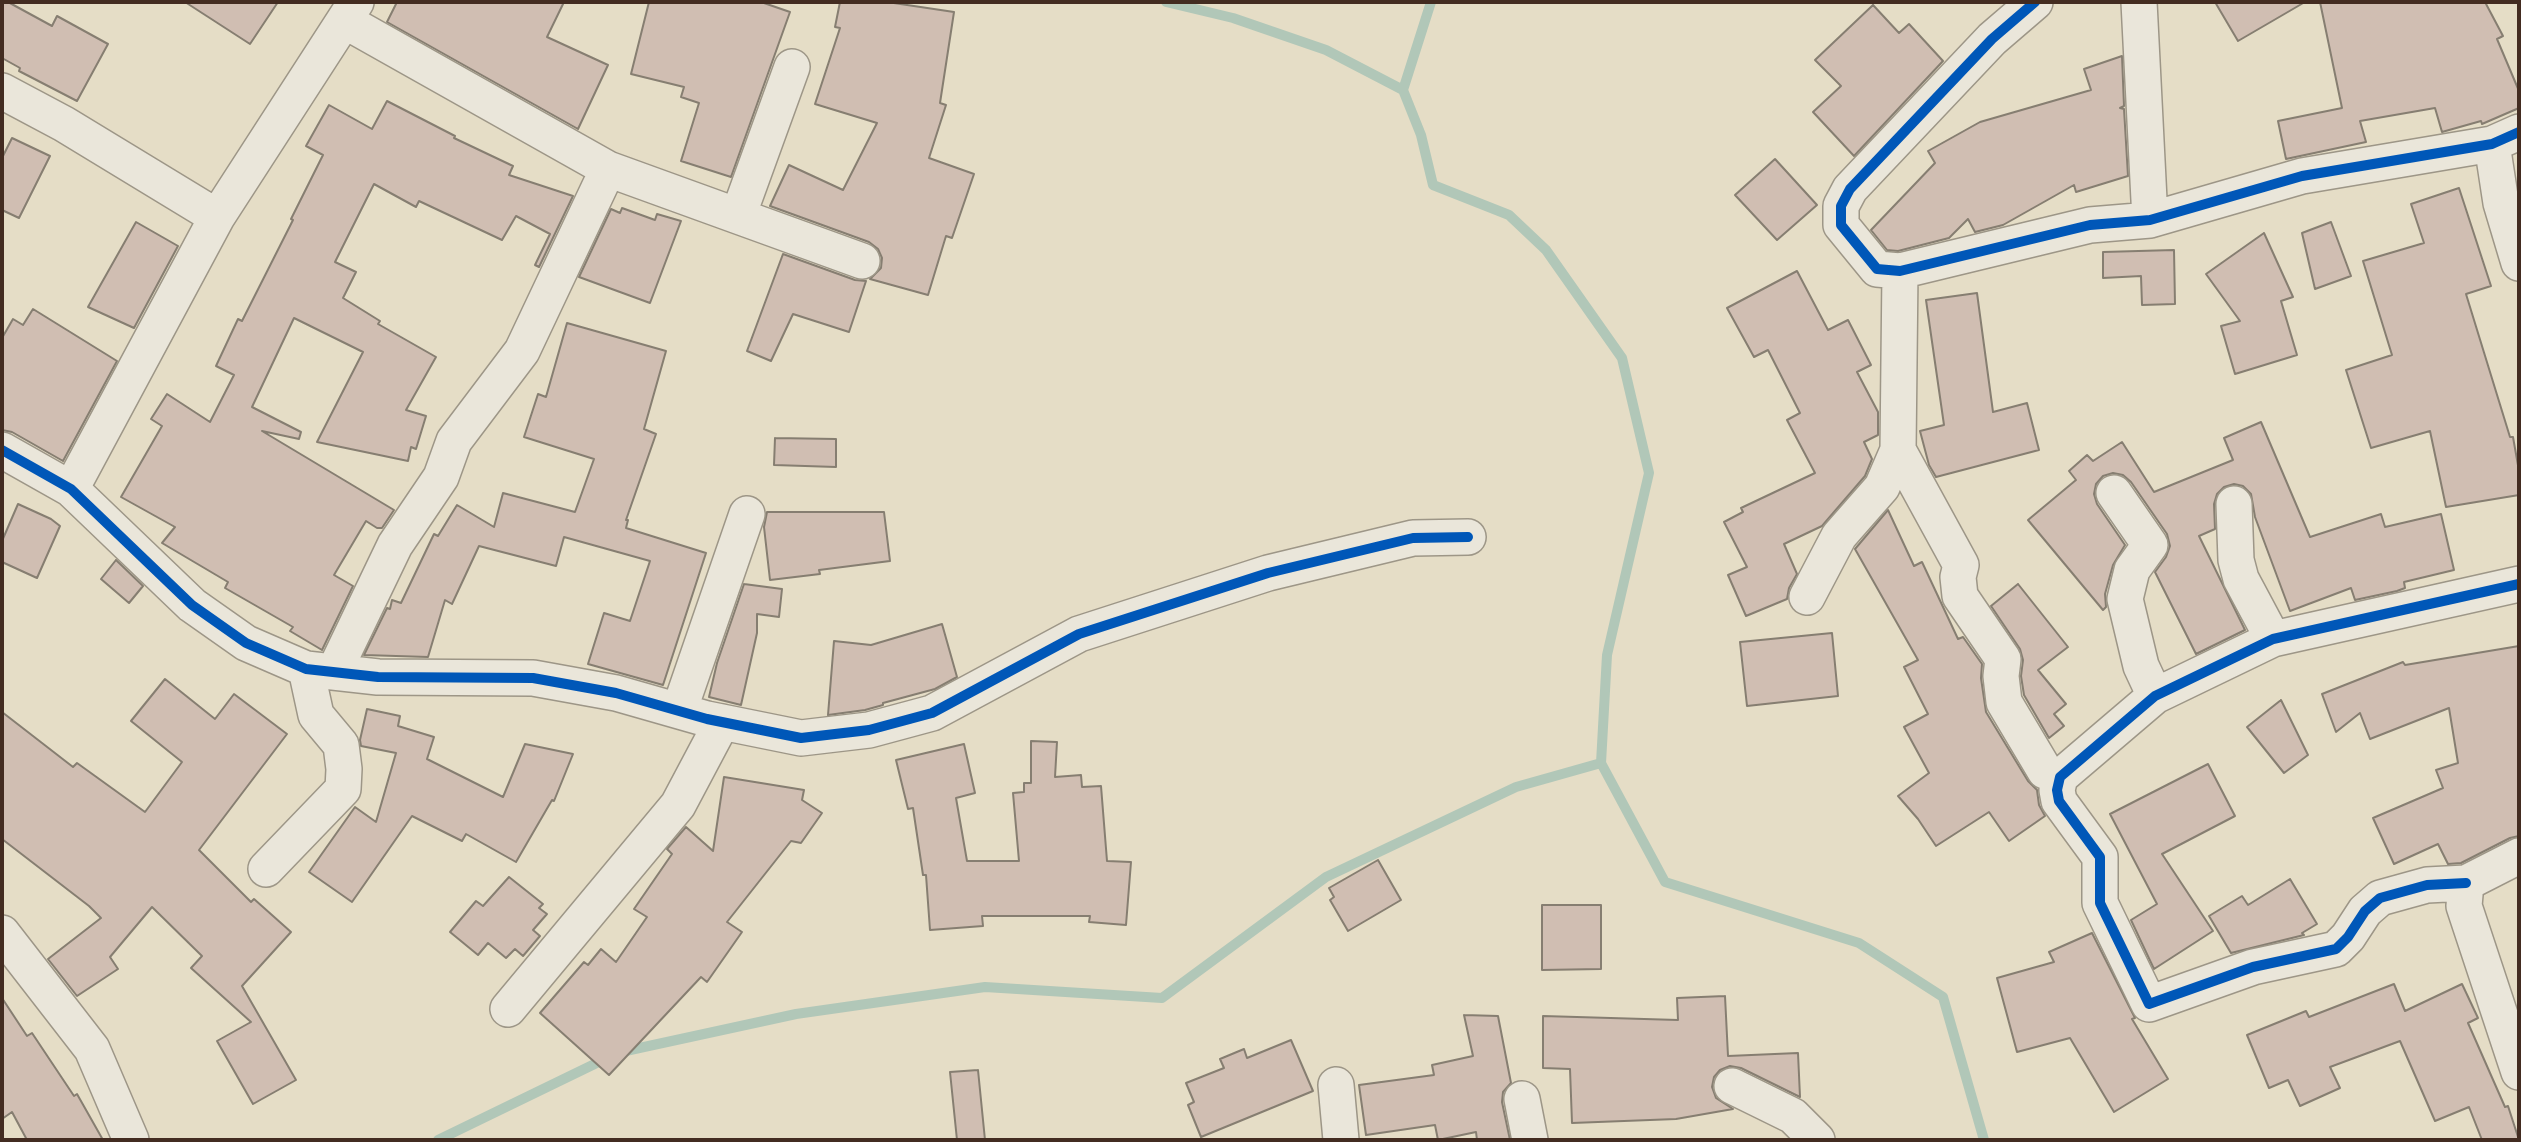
<!DOCTYPE html>
<style>
body{margin:0}
#map{position:relative;width:2521px;height:1142px;overflow:hidden;background:#e5ddc6;font-family:"Libre Caslon Text",serif}
canvas{display:block}
.frame{position:absolute;inset:0;border:4px solid #432c21;pointer-events:none}
</style>
<div id="map">
<canvas width="2521" height="1142"></canvas>
<div class="frame"></div>
</div>
<script>
const ctx = document.querySelector('canvas').getContext('2d');
ctx.lineJoin = 'round';
const shape = rows => new Path2D(rows.map(r => 'M' + r).join(''));
function trace(path, color, width, dash) { ctx.strokeStyle = color; ctx.lineWidth = width; ctx.lineCap = dash ? 'butt' : 'round'; ctx.setLineDash(dash || []); ctx.stroke(path); }
function paint(path, color) { ctx.fillStyle = color; ctx.fill(path, 'evenodd'); }
trace(shape([
 [1166,2,1233,18,1326,50,1403,90],
 [1431,2,1403,90,1421,135,1433,185,1509,215,1546,250,1622,358,1649,473,1607,655,1601,763,1665,882,1859,943,1943,997,1984,1140],
 [621,1052,796,1014,985,987,1162,998,1326,877,1516,787,1601,763],
 [438,1140,607,1058]
]), '#b1c7b8', 10);
const building = shape([
 [2,2,8,2,52,26,57,16,108,44,77,101,19,71,20,68,2,58,2,2],
 [185,2,278,2,250,44,185,2],
 [397,2,564,2,547,37,608,65,578,129,387,22,397,2],
 [649,2,761,2,790,12,731,177,681,161,699,103,681,97,684,87,631,74,649,2],
 [840,2,887,2,954,12,940,103,946,105,929,158,974,174,952,238,946,236,928,295,870,279,881,268,882,258,878,249,869,242,770,206,789,165,843,190,877,123,815,104,840,28,835,27,840,2],
 [2215,2,2305,2,2238,41,2215,2],
 [2320,2,2485,2,2503,36,2497,39,2519,91,2519,108,2482,124,2481,121,2442,132,2435,108,2360,121,2366,142,2286,159,2278,121,2342,108,2320,2],
 [1873,5,1899,33,1909,24,1943,61,1854,156,1813,112,1841,86,1815,60,1873,5],
 [2122,56,2124,106,2120,108,2124,109,2128,176,2076,192,2074,185,2003,225,1975,232,1968,219,1949,238,1898,251,1887,250,1871,230,1935,163,1928,151,1980,122,2091,90,2084,69,2122,56],
 [387,101,455,136,454,138,513,166,509,175,573,196,539,267,535,265,550,234,516,216,502,240,419,201,416,207,374,184,335,262,356,272,343,298,380,321,378,324,436,357,406,410,426,416,416,449,411,447,408,461,317,442,363,352,294,318,252,407,301,432,299,439,262,431,394,510,382,528,377,528,366,521,334,575,353,586,322,650,290,631,293,627,225,588,228,582,162,543,175,527,121,497,162,426,151,419,167,394,210,422,234,375,216,366,238,319,242,321,293,220,291,219,323,155,306,146,329,105,372,129,387,101],
 [12,138,50,156,19,218,2,210,2,158,12,138],
 [1775,159,1817,205,1777,240,1735,195,1775,159],
 [2459,188,2491,286,2466,294,2510,437,2513,437,2519,471,2519,495,2446,507,2430,431,2371,448,2346,370,2392,355,2363,261,2424,243,2411,204,2459,188],
 [622,208,655,220,657,214,681,221,650,303,579,277,611,209,620,213,622,208],
 [136,222,178,246,134,328,88,307,136,222],
 [2331,222,2351,276,2315,289,2302,233,2331,222],
 [2264,233,2293,297,2281,301,2297,355,2235,374,2221,326,2240,321,2206,274,2264,233],
 [2174,250,2175,304,2142,305,2141,276,2103,278,2103,252,2174,250],
 [783,254,855,280,866,281,849,332,793,314,771,361,747,351,783,254],
 [1797,271,1828,330,1848,320,1871,365,1857,372,1878,412,1878,435,1864,442,1872,459,1865,476,1822,526,1784,544,1797,574,1789,588,1787,599,1746,616,1728,575,1747,567,1724,522,1743,512,1741,508,1815,473,1787,420,1800,413,1768,350,1754,357,1727,308,1797,271],
 [1977,293,1993,412,2027,403,2039,450,1936,477,1929,465,1920,431,1944,425,1926,300,1977,293],
 [33,309,117,361,63,461,12,432,2,430,2,338,13,319,23,325,33,309],
 [567,323,666,351,644,429,656,434,626,520,628,520,626,528,706,553,663,685,588,664,604,613,630,621,650,561,564,537,556,566,479,546,452,604,445,600,428,657,364,655,387,608,390,609,392,600,401,603,434,534,438,536,457,505,494,527,503,493,575,512,594,459,524,437,538,394,546,397,567,323],
 [2261,422,2310,537,2381,514,2385,527,2441,514,2454,570,2404,582,2405,588,2397,591,2355,600,2351,588,2290,611,2255,517,2251,494,2243,486,2234,484,2224,487,2217,494,2214,504,2215,529,2199,536,2245,630,2196,654,2155,572,2166,557,2170,546,2167,534,2131,482,2123,475,2113,473,2103,476,2096,484,2094,494,2097,504,2125,545,2113,565,2105,594,2106,607,2103,610,2028,520,2076,480,2069,471,2087,455,2093,461,2122,442,2154,492,2233,460,2224,438,2261,422],
 [775,438,836,439,836,467,774,465,775,438],
 [18,504,51,519,60,526,37,578,2,562,2,541,18,504],
 [1888,510,1914,566,1922,562,1958,639,1963,637,1982,664,1981,678,1986,712,2028,781,2037,790,2039,805,2045,816,2009,841,1989,812,1936,846,1918,819,1898,796,1929,773,1904,727,1928,714,1904,667,1918,660,1855,549,1888,510],
 [767,512,884,512,890,561,819,570,820,574,770,580,764,527,767,512],
 [116,560,143,586,129,603,101,579,116,560],
 [744,584,782,589,779,617,757,614,757,633,741,705,709,697,717,663,744,584],
 [2018,584,2068,647,2038,670,2066,704,2054,714,2064,726,2049,738,2024,695,2021,676,2023,660,2020,649,1991,606,2018,584],
 [942,624,957,677,935,689,883,703,883,705,865,710,828,715,834,641,871,645,942,624],
 [1832,633,1838,696,1747,706,1740,642,1832,633],
 [2519,646,2519,836,2510,838,2461,863,2448,864,2438,844,2394,864,2373,818,2443,788,2436,770,2458,763,2449,708,2370,739,2360,713,2336,732,2322,694,2403,662,2405,665,2519,646],
 [165,679,215,719,234,694,287,734,199,850,251,902,254,899,291,932,242,986,296,1080,253,1104,217,1041,251,1022,191,968,202,956,152,907,110,957,118,969,77,996,48,959,101,918,89,906,2,839,2,712,73,767,77,763,145,812,182,762,131,721,165,679],
 [2281,700,2308,755,2284,773,2247,727,2281,700],
 [367,709,400,716,398,726,434,737,427,759,503,797,525,744,573,754,554,801,552,800,516,862,466,834,462,841,412,816,352,902,309,872,355,807,376,822,396,753,361,746,360,740,367,709],
 [1031,741,1057,742,1055,777,1081,775,1082,787,1101,786,1107,861,1131,862,1126,925,1089,922,1090,916,982,916,983,926,930,930,926,875,923,875,913,808,908,809,896,760,964,744,975,793,956,798,967,861,1019,861,1013,793,1024,792,1024,783,1031,783,1031,741],
 [2208,764,2235,816,2162,854,2213,931,2154,969,2131,920,2157,904,2110,814,2208,764],
 [724,777,804,790,802,800,822,813,801,843,791,841,727,922,742,932,707,982,701,977,609,1075,540,1013,584,962,588,965,601,949,616,962,647,917,634,909,672,854,667,849,686,827,713,851,724,777],
 [1378,860,1401,900,1348,931,1330,900,1334,897,1329,888,1378,860],
 [509,877,543,904,539,908,547,914,533,930,540,936,523,956,515,949,506,958,488,943,478,955,450,932,476,901,483,906,509,877],
 [2290,879,2317,924,2302,933,2304,935,2231,953,2209,916,2242,896,2248,905,2290,879],
 [1542,905,1601,905,1601,969,1542,970,1542,905],
 [2092,933,2135,1018,2132,1019,2168,1079,2114,1112,2070,1038,2017,1052,1997,978,2054,962,2049,952,2092,933],
 [2394,984,2405,1011,2462,984,2478,1018,2468,1023,2505,1107,2508,1106,2519,1140,2482,1140,2469,1107,2435,1121,2400,1041,2330,1067,2340,1088,2300,1106,2288,1080,2269,1088,2247,1035,2306,1011,2309,1017,2394,984],
 [1725,996,1728,1056,1798,1053,1800,1097,1741,1068,1730,1066,1720,1070,1714,1077,1712,1087,1716,1098,1733,1109,1676,1119,1572,1123,1570,1069,1543,1068,1543,1016,1678,1020,1677,998,1725,996],
 [2,998,27,1036,32,1033,74,1096,77,1094,103,1140,27,1140,12,1112,2,1119,2,998],
 [1464,1015,1498,1016,1511,1083,1503,1092,1502,1102,1510,1140,1477,1140,1476,1132,1438,1140,1435,1125,1366,1135,1359,1085,1434,1075,1432,1065,1473,1056,1464,1015],
 [1291,1040,1313,1091,1201,1137,1188,1105,1194,1102,1186,1083,1224,1068,1220,1059,1244,1049,1247,1058,1291,1040],
 [978,1070,985,1140,957,1140,950,1072,978,1070]
]);
paint(building, '#d0beb2');
trace(building, '#867e71', 2);
const minor = shape([
 [2035,2,1992,39,1850,189,1841,206,1841,225,1877,269,1900,271,2090,225,2150,220,2302,176,2492,144,2519,132],
 [2139,2,2150,220],
 [345,21,608,169,862,261],
 [2,91,64,124,217,217],
 [2492,144,2501,203,2519,263],
 [738,216,792,67],
 [2,450,71,489,192,605,246,643,306,669,378,677,533,678,616,693,707,719,801,738,869,730,932,713,1079,634,1268,573,1413,538,1468,537],
 [1898,450,1961,565,1958,577,1960,596,2003,659,2001,676,2004,702,2045,771,2060,777],
 [71,489,217,217,356,2],
 [2114,493,2150,545,2132,570,2125,599,2141,666,2155,696],
 [2234,504,2236,560,2241,579,2273,639],
 [1807,597,1839,536,1882,487,1898,450,1900,271],
 [334,672,395,545,441,477,454,441,522,351,608,169],
 [679,711,747,514],
 [2519,856,2466,883,2464,906,2519,1072],
 [266,869,343,789,344,769,341,745,316,715,306,669],
 [2466,883,2427,885,2380,898,2365,911,2348,937,2336,949,2253,967,2149,1004,2100,903,2100,857,2059,801,2057,790,2060,777,2155,696,2273,639,2519,584],
 [2,933,92,1049,131,1140],
 [508,1009,678,805,722,722],
 [1336,1085,1341,1140],
 [1732,1086,1793,1116,1817,1140],
 [1522,1099,1530,1140]
]);
trace(minor, '#9d9687', 38);
trace(minor, '#eae6da', 35);
trace(shape([
 [2035,2,1992,39,1850,189,1841,206,1841,225,1877,269,1900,271,2090,225,2150,220,2302,176,2492,144,2519,132],
 [2,450,71,489,192,605,246,643,306,669,378,677,533,678,616,693,707,719,801,738,869,730,932,713,1079,634,1268,573,1413,538,1468,537],
 [2466,883,2427,885,2380,898,2365,911,2348,937,2336,949,2253,967,2149,1004,2100,903,2100,857,2059,801,2057,790,2060,777,2155,696,2273,639,2519,584]
]), '#0057b8', 10);
</script>
